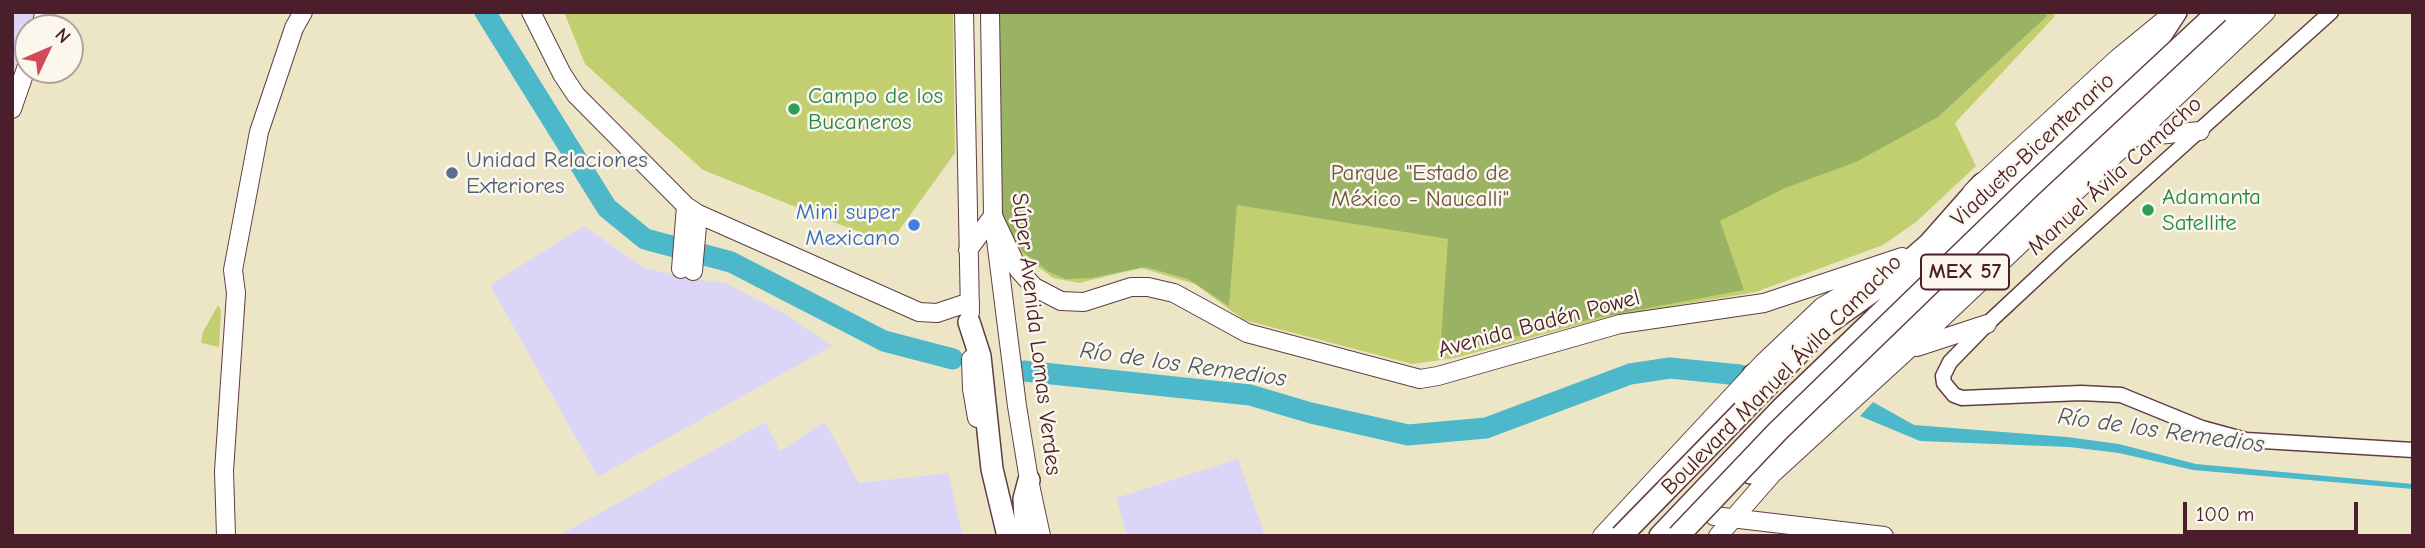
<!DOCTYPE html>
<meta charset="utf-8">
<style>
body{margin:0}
#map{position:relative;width:2425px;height:548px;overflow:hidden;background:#ece6c7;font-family:"Comic Neue",sans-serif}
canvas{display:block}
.frame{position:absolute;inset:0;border:14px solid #4a1f2b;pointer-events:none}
.north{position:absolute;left:14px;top:14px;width:70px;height:70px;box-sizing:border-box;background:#fbf7ec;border:2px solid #b4a19f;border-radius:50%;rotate:46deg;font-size:19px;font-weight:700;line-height:28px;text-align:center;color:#4a1f2b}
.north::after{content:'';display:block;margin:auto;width:24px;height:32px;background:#d1495b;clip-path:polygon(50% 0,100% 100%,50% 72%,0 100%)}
.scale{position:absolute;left:2183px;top:502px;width:175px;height:32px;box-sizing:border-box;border:4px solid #4a1f2b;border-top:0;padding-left:9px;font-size:21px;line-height:24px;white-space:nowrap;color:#4a1f2b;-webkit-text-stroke:5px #fbf7ec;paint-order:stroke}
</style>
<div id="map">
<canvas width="2425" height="548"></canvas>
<div class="frame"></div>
<div class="north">N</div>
<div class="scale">100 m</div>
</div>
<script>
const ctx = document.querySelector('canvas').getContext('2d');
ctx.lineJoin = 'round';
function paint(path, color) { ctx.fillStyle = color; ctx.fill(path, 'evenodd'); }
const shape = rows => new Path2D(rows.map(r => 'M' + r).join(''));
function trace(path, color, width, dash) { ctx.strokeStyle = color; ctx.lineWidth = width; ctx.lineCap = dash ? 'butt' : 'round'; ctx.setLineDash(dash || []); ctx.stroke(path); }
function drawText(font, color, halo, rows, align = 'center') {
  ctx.font = font + ' "Comic Neue",sans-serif'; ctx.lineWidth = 5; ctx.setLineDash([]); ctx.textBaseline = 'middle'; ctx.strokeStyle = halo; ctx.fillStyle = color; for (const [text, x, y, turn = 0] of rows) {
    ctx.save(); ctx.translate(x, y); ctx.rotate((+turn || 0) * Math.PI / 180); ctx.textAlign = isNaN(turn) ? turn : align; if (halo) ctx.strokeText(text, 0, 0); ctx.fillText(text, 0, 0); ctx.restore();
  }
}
paint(shape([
 [12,12,37,12,31,28,28,28,28,36,12,76],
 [584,226,644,268,688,278,725,283,782,312,832,346,598,477,490,285],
 [765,422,780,451,825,422,859,483,948,473,963,536,558,536],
 [1238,459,1265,536,1127,536,1116,498]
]), '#dbd6f7');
paint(shape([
 [564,12,953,12,955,153,889,244,703,170,585,64],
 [990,12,2052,12,2055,16,1955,123,1976,166,1916,222,1883,245,1756,292,1608,317,1455,358,1412,364,1244,320,1195,284,1141,268,1079,283,1053,278,1022,255,993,217],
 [218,305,221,310,219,347,201,343,203,332]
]), '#c2cf71');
paint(shape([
 [993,12,2044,12,2047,16,1938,117,1856,162,1785,188,1720,221,1744,290,1600,317,1440,354,1448,239,1237,205,1229,306,1188,279,1145,267,1091,278,1066,279,1049,272,1023,252,1001,220]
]), '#99b263');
paint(shape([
 [1873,402,1914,425,2067,437,2119,444,2196,464,2413,484,2413,489,2193,470,2119,453,2069,447,1920,441,1860,416]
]), '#4db8ca');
trace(shape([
 [485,12,607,208,645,239,731,262,884,341,953,359],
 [1024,371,1250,395,1311,413,1408,435,1486,428,1630,374,1670,368,1740,375]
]), '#4db8ca', 21);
const minor = shape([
 [2331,12,2061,255,1987,324,1950,362,1943,376,1944,383,1954,395,1962,398,2081,393,2121,395,2202,428,2246,440,2413,450]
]);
const major = shape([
 [531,12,562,74,576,95,686,206,698,214,919,312,937,313,970,302],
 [964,12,970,313],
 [990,12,993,216,1017,406,1029,480,1041,536],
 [40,28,45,12],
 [12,109,28,63],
 [2135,137,2200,131],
 [1972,192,2118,58,2173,13],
 [968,250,993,216,1018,269,1034,287,1061,301,1084,302,1131,287,1148,287,1174,293,1247,333,1420,379,1438,376,1620,324,1764,303,1902,257],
 [681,269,686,206],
 [693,271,698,214],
 [1917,347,1987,324],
 [971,359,972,389,977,418],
 [1714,516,1884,536],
 [226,536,224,471,236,293,233,270,259,132,294,28,303,12],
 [1602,536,1763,363,1822,307,1880,272],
 [1718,536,1773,473,1926,333,2266,12]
]);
const highway = shape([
 [969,322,980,356,992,469,1008,536],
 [1888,359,1926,333],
 [1753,375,1777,362,1788,352],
 [1743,411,1827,324,1883,284,1929,244,1982,184],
 [1751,473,2241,12],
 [1026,536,1024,499,1029,480],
 [1660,536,1782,408,1991,207,2159,38,2176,12]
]);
trace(minor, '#623d42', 17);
trace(major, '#623d42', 20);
trace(highway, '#623d42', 24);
trace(minor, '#fff', 14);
trace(major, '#fff', 18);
trace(highway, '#fff', 21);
const highwayBridge = shape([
 [1621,536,1743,411],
 [1678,536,1778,431,2029,188,2218,12]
]);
trace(highwayBridge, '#623d42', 24, []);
trace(highwayBridge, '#fff', 21);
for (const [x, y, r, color] of [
 [794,109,7,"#2e9e5b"],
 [452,173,7,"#5c6f8a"],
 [2148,210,7,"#2e9e5b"],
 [914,225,7,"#3f7fe0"]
]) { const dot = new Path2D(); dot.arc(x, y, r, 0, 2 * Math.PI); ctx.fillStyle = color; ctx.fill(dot); trace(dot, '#fbf7ec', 2.5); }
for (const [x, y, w] of [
 [1965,272,88]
]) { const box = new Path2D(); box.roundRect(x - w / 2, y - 17.5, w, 35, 5); ctx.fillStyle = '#fbf7ec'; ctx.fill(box); trace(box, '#4a1f2b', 2); }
drawText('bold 21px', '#4a1f2b', null, [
 ["MEX 57",1965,272]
]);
drawText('23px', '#27864d', '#fbf7ec', [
 ["Campo de los",808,96],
 ["Bucaneros",808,122],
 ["Adamanta",2162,197],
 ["Satellite",2162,223]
], 'left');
drawText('23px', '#4a1f2b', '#fbf7ec', [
 ["Viaducto Bicentenario",2033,150,-43],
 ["Manuel Ávila Camacho",2115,176,-42],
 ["Avenida Badén Powel",1539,324,-15],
 ["Súper Avenida Lomas Verdes",1036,334,83],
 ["Boulevard Manuel Ávila Camacho",1782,375,-45]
]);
drawText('23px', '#4e5e75', '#fbf7ec', [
 ["Unidad Relaciones",466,160],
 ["Exteriores",466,186]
], 'left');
drawText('23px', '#6e5440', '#fbf7ec', [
 ["Parque \"Estado de",1420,173],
 ["México - Naucalli\"",1420,199]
]);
drawText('23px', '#366cbe', '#fbf7ec', [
 ["Mini super",900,212],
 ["Mexicano",900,238]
], 'right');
drawText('italic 24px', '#4b5563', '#fbf7ec', [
 ["Río de los Remedios",1183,365,8],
 ["Río de los Remedios",2161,431,8]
]);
</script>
